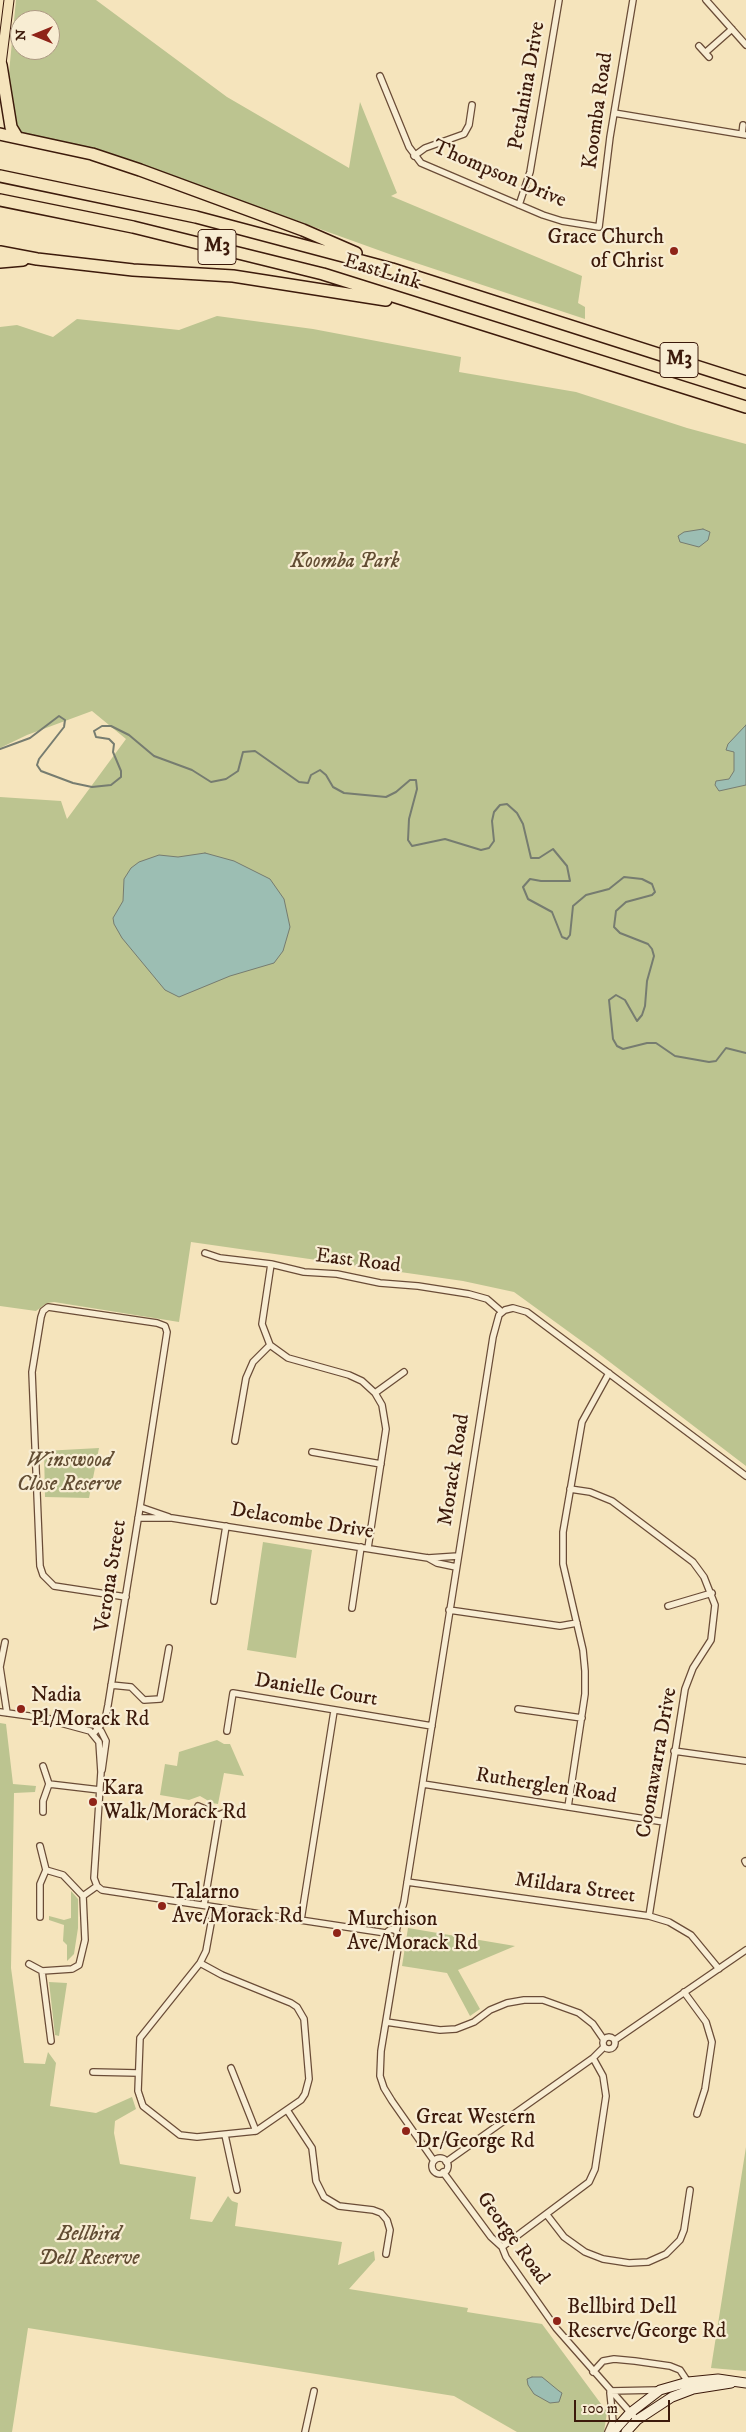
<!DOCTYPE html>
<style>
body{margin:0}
#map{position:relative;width:746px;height:2432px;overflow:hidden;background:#f5e4bc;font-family:"IM FELL DW Pica",serif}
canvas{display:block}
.north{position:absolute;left:10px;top:10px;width:50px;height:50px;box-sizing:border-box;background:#f8edd3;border:1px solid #ad9983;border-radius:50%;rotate:270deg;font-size:14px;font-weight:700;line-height:20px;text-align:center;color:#3c1a0b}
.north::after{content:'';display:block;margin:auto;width:18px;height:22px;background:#8f2418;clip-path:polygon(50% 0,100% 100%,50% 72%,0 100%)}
.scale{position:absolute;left:574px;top:2400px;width:96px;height:22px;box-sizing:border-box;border:2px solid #3c1a0b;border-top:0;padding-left:6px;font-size:15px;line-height:18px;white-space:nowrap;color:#3c1a0b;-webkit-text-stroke:4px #f8edd3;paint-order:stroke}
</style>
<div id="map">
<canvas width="746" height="2432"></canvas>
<div class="north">N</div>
<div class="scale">100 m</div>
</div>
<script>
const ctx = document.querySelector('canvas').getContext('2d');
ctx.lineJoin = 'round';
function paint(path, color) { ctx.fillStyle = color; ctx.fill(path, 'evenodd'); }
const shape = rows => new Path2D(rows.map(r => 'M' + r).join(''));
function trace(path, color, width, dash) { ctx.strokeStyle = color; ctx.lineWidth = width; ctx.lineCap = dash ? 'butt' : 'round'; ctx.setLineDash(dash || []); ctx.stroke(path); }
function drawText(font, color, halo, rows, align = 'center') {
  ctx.font = font + ' "IM FELL DW Pica",serif'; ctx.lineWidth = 4.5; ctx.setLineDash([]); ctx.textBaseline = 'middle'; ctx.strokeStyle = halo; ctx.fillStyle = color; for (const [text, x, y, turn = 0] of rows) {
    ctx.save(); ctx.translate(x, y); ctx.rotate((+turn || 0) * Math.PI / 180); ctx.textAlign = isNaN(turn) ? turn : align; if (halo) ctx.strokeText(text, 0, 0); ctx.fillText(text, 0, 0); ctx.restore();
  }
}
paint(shape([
 [16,0,96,0,227,97,349,168,360,102,397,193,391,196,582,276,578,303,585,307,585,319,392,255,142,165,69,143,21,133,15,125,8,83],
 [20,20,50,20,50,50,20,50],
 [217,316,313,329,461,357,459,372,576,392,687,428,746,444,746,1466,598,1353,514,1292,463,1281,191,1242,179,1322,54,1302,47,1303,36,1311,0,1306,0,797,61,801,67,819,126,739,92,711,27,735,0,748,0,327,17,325,53,337,77,319,179,330],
 [99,1448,89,1498,45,1497,44,1451],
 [263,1542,312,1550,296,1658,247,1650],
 [0,1723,6,1724,13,1784,36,1786,35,1792,14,1793,11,1968,24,2063,45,2064,48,2052,56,2063,50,2106,96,2113,132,2097,136,2109,115,2121,114,2133,120,2164,196,2177,190,2219,212,2222,228,2196,232,2201,238,2203,235,2226,342,2242,338,2265,374,2251,375,2260,349,2289,468,2308,467,2312,542,2324,607,2412,604,2432,517,2432,454,2396,28,2328,12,2432,0,2432],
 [217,1740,224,1744,230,1744,244,1776,224,1773,218,1804,212,1803,200,1796,189,1800,160,1795,165,1764,177,1766,179,1752],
 [71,1891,78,1899,78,1928,74,1954,67,1961,67,1945,63,1941,64,1925,49,1920,49,1916,64,1920,71,1918],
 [408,1928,515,1946,458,1970,480,2009,470,2016,447,1973,402,1966],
 [49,1982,67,1983,59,2036,55,2035],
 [746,2147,746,2371,711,2368]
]), '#bcc490');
const water = shape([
 [703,529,710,532,708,540,699,547,680,542,678,536,684,532,703,529],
 [746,725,746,785,719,791,715,785,716,781,729,779,734,771,734,752,726,750,728,744,746,725],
 [205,853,234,861,270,879,284,899,290,927,283,951,274,963,230,976,179,997,165,990,122,938,114,924,113,918,123,901,124,879,131,868,139,862,159,855,178,857,205,853],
 [532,2377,542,2377,559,2391,562,2393,559,2402,550,2403,534,2394,528,2385,527,2379,532,2377]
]);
paint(water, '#9cbeb3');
trace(water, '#767c70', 1);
trace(shape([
 [0,749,30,738,59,716,65,720,64,727,39,759,37,765,41,771,73,783,92,787,111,785,121,777,121,771,113,752,114,744,109,739,96,737,94,731,102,726,111,726,129,735,154,756,192,770,211,782,226,779,238,771,243,752,255,751,299,782,308,783,311,775,320,770,326,775,333,787,344,793,386,797,396,792,410,780,416,780,417,789,409,819,408,840,412,846,445,839,481,850,489,848,494,841,492,821,494,812,500,805,507,804,517,813,523,824,531,858,539,858,553,849,567,866,570,881,541,881,530,879,523,887,528,899,552,912,562,937,567,939,570,935,573,906,586,895,609,889,624,877,642,879,652,884,655,892,652,895,626,902,616,911,614,927,620,933,648,944,652,949,654,956,647,981,645,1006,642,1015,637,1021,625,1000,616,995,609,1000,613,1039,617,1046,623,1049,647,1043,656,1043,675,1056,709,1062,716,1061,726,1048,746,1053]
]), '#767c70', 2);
const street = shape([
 [706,0,746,45],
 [699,46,709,57],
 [706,52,732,29],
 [380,76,409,147,421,163,543,215,562,221,599,227,610,137,633,0],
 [614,113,746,135],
 [742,134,743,125],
 [414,156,425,148,464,134,469,125,472,105],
 [519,205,530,172,559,0],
 [205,1253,220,1258,271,1264,304,1272,337,1274,380,1283,418,1286,469,1294,487,1299,502,1312],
 [271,1264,262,1324,270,1345,288,1358,349,1375,362,1381,375,1393,382,1405,386,1429,368,1548],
 [375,1393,404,1372],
 [235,1441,246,1378,253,1362,270,1345],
 [312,1452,381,1464],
 [570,1489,590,1492,612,1501,693,1562,704,1577,715,1605,711,1640,693,1668,685,1689,649,1916],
 [140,1507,169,1517],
 [138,1518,172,1518,428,1558,458,1556],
 [428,1558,437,1563,456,1567],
 [214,1601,226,1526],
 [668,1606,712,1593],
 [352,1608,361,1547],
 [449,1610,560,1626,577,1623],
 [5,1642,0,1667,7,1713],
 [111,1685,131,1687,144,1700,160,1699,169,1648],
 [518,1709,582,1718],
 [0,1712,94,1725,101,1731,106,1741,102,1770],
 [53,1721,90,1731,99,1742,101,1772,94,1878,97,1886,102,1890,386,1933],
 [227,1731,233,1693,432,1726],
 [94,1733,105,1720,108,1705,140,1507,167,1332,165,1326,157,1323,48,1307,43,1311,41,1317,32,1372,40,1566,43,1575,54,1586,126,1597],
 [674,1751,746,1761],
 [43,1766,49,1784,43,1801,43,1812],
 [49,1784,100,1790],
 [423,1784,664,1822],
 [198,1806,219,1815,204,1905],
 [568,1807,585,1694,585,1671,583,1650,563,1564,563,1532,582,1422,609,1373],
 [219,1815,228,1811],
 [40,1846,46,1870],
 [745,1861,746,1863],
 [407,1882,649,1916,669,1922,691,1935,719,1969],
 [40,1917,40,1884,46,1870,63,1875,83,1896],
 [301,1920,334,1711],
 '386.5 1935a5.5 5.5 0 1 1 11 0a5.5 5.5 0 1 1-11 0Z',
 [396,1931,404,1902,493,1337,499,1315,505,1310,513,1308,527,1312,746,1476],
 [394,1940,398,1948,381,2051,380,2076,384,2088,392,2101,434,2161],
 [200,1963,222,1975,291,2003,297,2007,304,2019,309,2079,305,2094,301,2100,256,2131,197,2137,180,2135,143,2106,138,2091,140,2038,200,1963,206,1951,214,1907],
 [29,1964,42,1971],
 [684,1992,706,2022,712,2042,705,2089,697,2114],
 [386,2022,440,2030,456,2029,474,2022,490,2010,507,2003,524,2000,543,2000,579,2013,593,2024,604,2040],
 '603 2043a6 6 0 1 1 12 0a6 6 0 1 1-12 0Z',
 [615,2040,746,1950],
 [51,2041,42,1971,72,1969,79,1965,85,1940,83,1896,97,1886],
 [231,2068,256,2131],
 [93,2072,138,2073],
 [287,2110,312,2148,316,2181,324,2197,339,2206,373,2210,381,2213,387,2220,390,2230,386,2254],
 [225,2135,237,2190],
 '432 2166a8 8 0 1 1 16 0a8 8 0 1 1-16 0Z',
 [446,2162,593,2058,604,2047],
 [443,2172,491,2237,502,2247,506,2257,556,2328,637,2420],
 [547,2215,564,2237,585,2252,603,2259,629,2263,648,2262,666,2254,680,2240,684,2230,690,2190],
 [502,2247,589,2182,595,2169,606,2096,603,2076,593,2058],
 [593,2372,603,2361,614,2359,635,2361,670,2366,680,2370,688,2382],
 [610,2391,658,2390],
 [305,2432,314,2391],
 [608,2432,613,2421,610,2393]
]);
const secondary = shape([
 [613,2432,630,2413,660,2390,688,2382,718,2379,746,2383],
 [626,2432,637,2420,672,2397,693,2389,731,2383]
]);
const primary = shape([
 [0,72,9,0]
]);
const highway = shape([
 [1,65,11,127,17,137],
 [0,134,92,154,140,170,303,230,356,253],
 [0,176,196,217,392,269,746,382],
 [0,200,133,227,323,274,746,407],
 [0,252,37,259,133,270,233,276,386,300],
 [0,262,23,260]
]);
trace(street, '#6a4c37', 8);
trace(secondary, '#3c1a0b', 11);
trace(primary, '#3c1a0b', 11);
trace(highway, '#3c1a0b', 14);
trace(street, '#f8edd3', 5.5);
trace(secondary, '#f8edd3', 9);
trace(primary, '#f5e4bc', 9);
trace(highway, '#f5e4bc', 11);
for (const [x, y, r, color] of [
 [674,251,5,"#8f2418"],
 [21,1709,5,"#8f2418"],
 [93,1802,5,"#8f2418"],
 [162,1906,5,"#8f2418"],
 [337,1933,5,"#8f2418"],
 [406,2131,5,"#8f2418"],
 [557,2321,5,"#8f2418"]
]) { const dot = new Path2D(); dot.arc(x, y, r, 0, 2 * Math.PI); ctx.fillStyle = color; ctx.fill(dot); trace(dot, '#f8edd3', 2); }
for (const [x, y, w] of [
 [217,247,38],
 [679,360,38]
]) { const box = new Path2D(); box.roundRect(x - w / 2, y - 17.5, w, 35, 4); ctx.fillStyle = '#f8edd3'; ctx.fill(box); trace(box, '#3c1a0b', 1); }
drawText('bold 20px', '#3c1a0b', null, [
 ["M3",217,247],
 ["M3",679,360]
]);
drawText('21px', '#3c1a0b', '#f8edd3', [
 ["Petalnina Drive",528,86,-80],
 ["Koomba Road",599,111,-82],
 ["Thompson Drive",499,175,23],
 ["EastLink",382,273,17],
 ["East Road",358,1262,7],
 ["Morack Road",455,1470,-81],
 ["Delacombe Drive",302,1522,9],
 ["Verona Street",112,1576,-81],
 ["Danielle Court",316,1691,9],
 ["Coonawarra Drive",658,1763,-80],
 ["Rutherglen Road",546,1787,9],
 ["Mildara Street",575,1889,8],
 ["George Road",512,2239,54]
]);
drawText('21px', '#3c1a0b', '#f8edd3', [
 ["Grace Church",664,239,"right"],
 ["of Christ",664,263,"right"],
 ["Nadia",31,1697],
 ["Pl/Morack Rd",31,1721],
 ["Kara",103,1790],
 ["Walk/Morack Rd",103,1814],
 ["Talarno",172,1894],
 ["Ave/Morack Rd",172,1918],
 ["Murchison",347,1921],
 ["Ave/Morack Rd",347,1945],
 ["Great Western",416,2119],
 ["Dr/George Rd",416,2143],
 ["Bellbird Dell",567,2309],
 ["Reserve/George Rd",567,2333]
], 'left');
drawText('italic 21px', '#624d33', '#f8edd3', [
 ["Koomba Park",345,563],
 ["Winswood",69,1462],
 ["Close Reserve",69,1486],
 ["Bellbird",89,2236],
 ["Dell Reserve",89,2260]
]);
</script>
